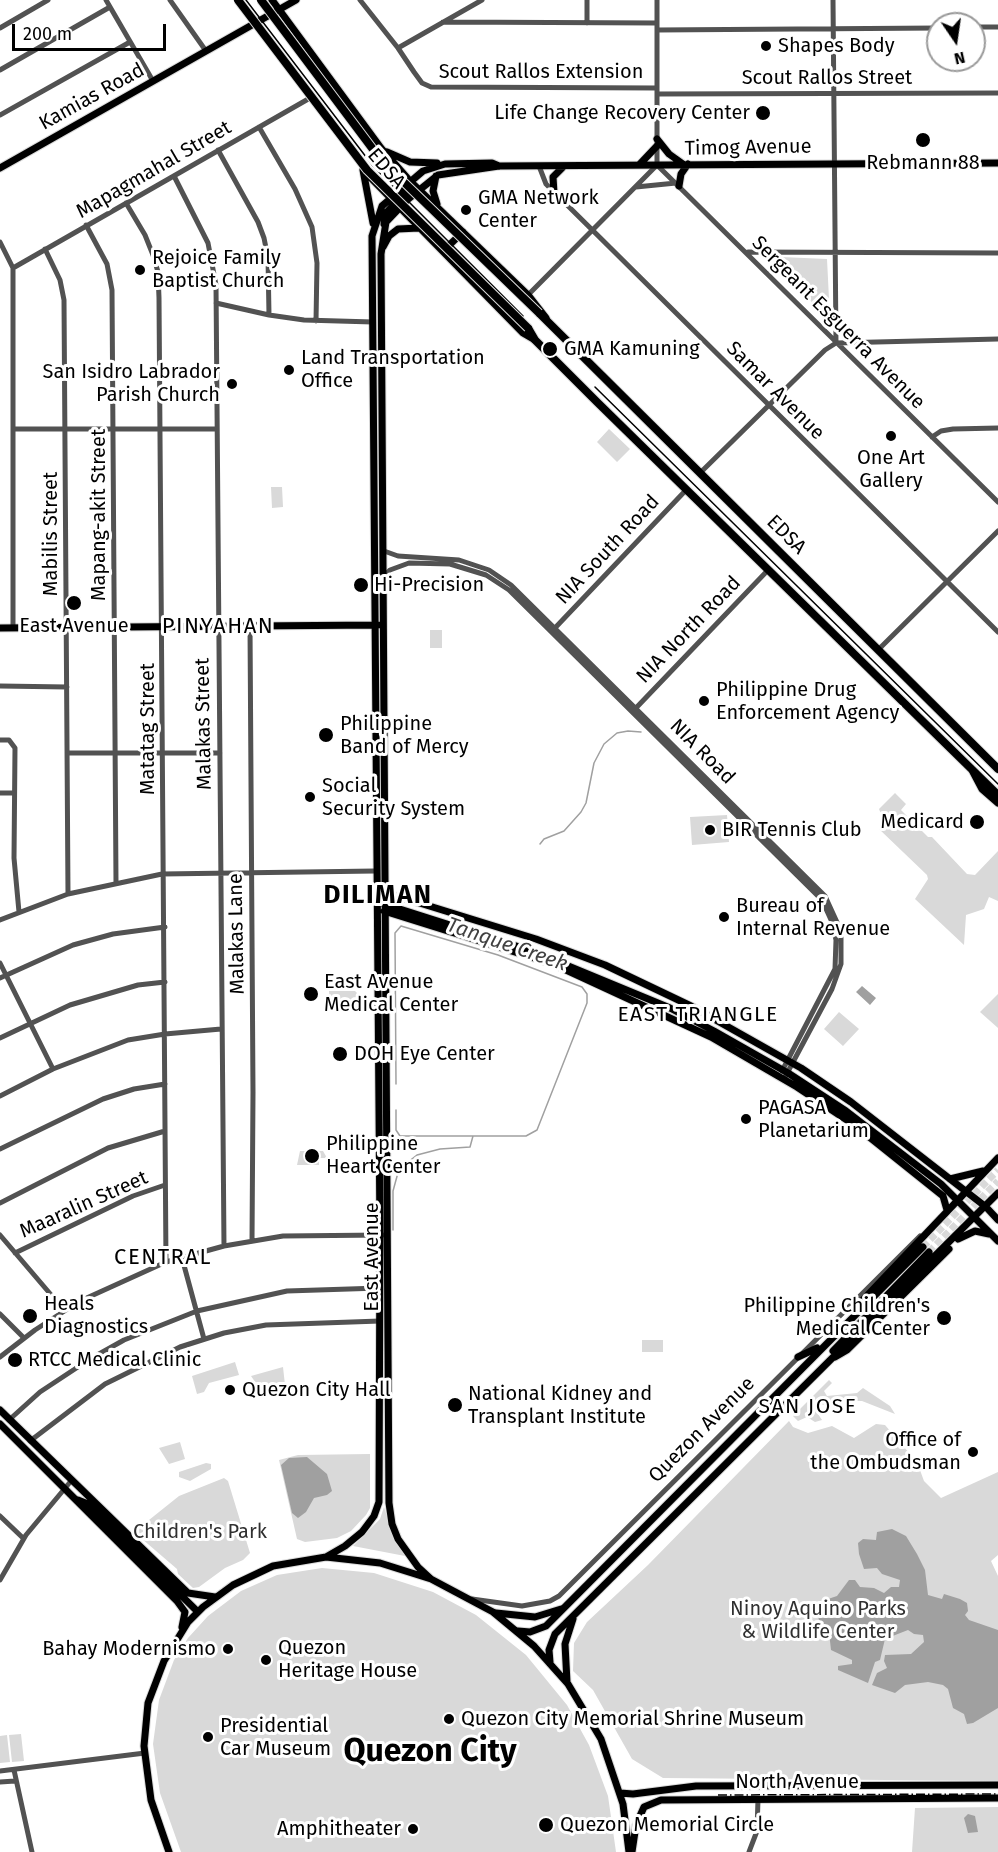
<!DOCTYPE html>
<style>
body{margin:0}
#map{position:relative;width:998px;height:1852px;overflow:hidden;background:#fff;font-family:"Fira Sans",sans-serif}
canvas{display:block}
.north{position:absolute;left:926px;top:12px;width:60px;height:60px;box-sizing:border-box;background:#fff;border:2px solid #999;border-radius:50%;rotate:167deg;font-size:16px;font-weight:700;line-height:24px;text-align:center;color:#000}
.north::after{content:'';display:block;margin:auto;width:21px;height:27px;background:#000;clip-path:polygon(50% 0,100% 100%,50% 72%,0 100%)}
.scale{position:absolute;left:12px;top:24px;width:154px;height:27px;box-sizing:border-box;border:3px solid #000;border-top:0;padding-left:8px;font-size:18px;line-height:21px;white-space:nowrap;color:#000;-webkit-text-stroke:4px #fff;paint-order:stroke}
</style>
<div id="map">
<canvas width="998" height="1852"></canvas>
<div class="north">N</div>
<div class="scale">200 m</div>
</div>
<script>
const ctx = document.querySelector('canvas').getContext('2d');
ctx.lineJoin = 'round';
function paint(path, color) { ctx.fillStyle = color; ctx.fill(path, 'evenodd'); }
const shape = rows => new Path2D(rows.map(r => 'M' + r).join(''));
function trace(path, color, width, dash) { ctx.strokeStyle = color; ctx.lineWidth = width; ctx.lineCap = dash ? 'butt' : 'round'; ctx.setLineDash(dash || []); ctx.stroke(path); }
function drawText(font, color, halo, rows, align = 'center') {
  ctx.font = font + ' "Fira Sans",sans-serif'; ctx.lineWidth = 6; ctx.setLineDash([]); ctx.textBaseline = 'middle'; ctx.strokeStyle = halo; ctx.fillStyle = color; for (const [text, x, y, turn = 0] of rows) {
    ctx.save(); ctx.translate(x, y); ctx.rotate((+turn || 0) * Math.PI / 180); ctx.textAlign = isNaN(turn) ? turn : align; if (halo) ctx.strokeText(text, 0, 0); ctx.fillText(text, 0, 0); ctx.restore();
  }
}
paint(shape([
 [781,257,827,259,830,319,774,267],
 [609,429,630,449,617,462,597,442],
 [271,487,282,487,283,507,272,508],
 [430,630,442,630,442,648,430,648],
 [895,793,906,804,901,810,928,837,932,837,967,874,975,875,998,851,998,901,989,897,984,909,966,915,964,945,915,899,928,879,927,875,879,829,883,819,879,809],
 [727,815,729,842,692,845,690,817],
 [329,991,355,991,357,993,357,1008,330,1010],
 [998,994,998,1028,980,1012],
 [839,1012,859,1029,843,1046,824,1029],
 [300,1151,323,1151,327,1158,319,1158,319,1165,297,1165],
 [642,1340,663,1340,663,1352,642,1352],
 [235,1362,239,1375,209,1383,204,1392,197,1394,192,1376],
 [283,1367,285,1385,262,1392,251,1376],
 [829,1380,832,1383,824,1391,827,1396,857,1393,863,1388,890,1406,895,1414,862,1401,841,1401,839,1408,820,1404,812,1400,808,1403,810,1408,814,1408,822,1420,815,1422,807,1417,798,1421,793,1416],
 [789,1421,793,1427,808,1433,832,1426,854,1438,876,1424,885,1425,917,1462,924,1481,941,1498,998,1472,998,1555,991,1561,998,1576,998,1781,663,1778,632,1759,593,1690,573,1671,574,1643,587,1622,648,1565],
 [180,1442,185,1459,169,1464,159,1448],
 [370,1454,370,1508,366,1515,351,1531,337,1538,305,1542,297,1539,279,1460,298,1455],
 [206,1463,211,1464,211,1469,190,1481,179,1477,179,1472],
 [224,1478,228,1481,250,1553,243,1560,225,1568,199,1587,193,1588,178,1574,177,1569,134,1532,179,1496],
 [384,1507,394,1537,405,1556,353,1546,380,1519],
 [322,1568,374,1573,433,1592,476,1615,526,1655,567,1705,589,1745,608,1796,616,1852,181,1852,160,1793,153,1744,159,1700,174,1660,188,1638,208,1616,241,1591,277,1575],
 [21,1734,24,1761,12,1762,9,1735],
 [7,1735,10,1762,0,1763,0,1736],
 [998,1807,998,1852,912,1852,915,1808]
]), '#d9d9d9');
paint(shape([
 [862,986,876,998,870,1005,856,992],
 [307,1457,327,1474,332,1491,327,1495,314,1498,306,1512,298,1518,292,1513,281,1465,289,1458],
 [892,1529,906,1536,917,1554,925,1570,928,1595,942,1599,944,1594,960,1599,967,1603,968,1611,965,1615,969,1620,998,1630,998,1708,973,1723,967,1724,964,1714,953,1708,948,1689,943,1685,928,1682,905,1685,895,1693,872,1685,877,1673,887,1668,884,1661,885,1655,911,1654,924,1642,923,1635,914,1634,908,1630,885,1639,880,1660,875,1662,868,1683,838,1670,838,1666,852,1664,852,1660,831,1650,829,1632,819,1620,816,1610,825,1600,837,1596,849,1580,855,1580,860,1587,874,1588,884,1593,891,1587,899,1587,900,1580,882,1574,877,1568,864,1569,859,1554,858,1543,863,1539,876,1540,877,1532],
 [968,1814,975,1816,978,1832,968,1833,964,1818]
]), '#a0a0a0');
trace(shape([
 [540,844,544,839,564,831,581,812,586,803,594,763,604,744,617,733,628,731,641,732],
 [396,1084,395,933,401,926,498,955,582,987,587,994,587,1003,537,1130,526,1136,473,1136],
 [393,1230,393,1191,399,1169,417,1155,440,1149,470,1147,473,1136,400,1136,396,1130,396,1110]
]), '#a0a0a0', 1.5);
trace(shape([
 [923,1247,998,1170],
 [929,1252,998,1181]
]), '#d9d9d9', 7, [7, 3.5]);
const major = shape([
 [272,0,381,148,410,181,528,295,546,318],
 [657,139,669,154,683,164],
 [387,152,410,162,437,163],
 [639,165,657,146],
 [0,168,296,0],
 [363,170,373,223],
 [369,176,523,333,535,340],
 [436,176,433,191,437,204],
 [679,186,681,174,688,164],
 [554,193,553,177,564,166],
 [384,224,385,214,412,186],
 [383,247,389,236,398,229,419,228],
 [443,251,463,232],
 [0,628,378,625],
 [973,772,982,789,998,803],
 [384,892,536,939,605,965,691,1006,801,1068,851,1102,986,1207,998,1220],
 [384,904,532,951,670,1008,714,1031,788,1073,846,1111,941,1184,998,1241],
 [384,911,553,964,711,1037,797,1087,853,1124,943,1196,947,1210],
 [950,1179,983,1171],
 [958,1239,975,1231,989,1234],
 [862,1301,998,1158],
 [833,1351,929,1252],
 [798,1357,817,1348],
 [835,1357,847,1350,949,1249],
 [0,1410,188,1593,215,1597],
 [0,1424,177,1601,185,1612,182,1627],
 [78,1500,88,1504,198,1612],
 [326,1557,345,1546,362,1532,374,1516,379,1502,380,1235,372,236,382,206,423,171,445,164,492,163,499,166],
 [431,1579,418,1567,398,1539,392,1524,389,1503,381,254,386,222,407,200,438,175,499,166,998,163],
 [496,1613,535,1617,561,1609],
 [518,1631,530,1632,546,1626,923,1247],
 [550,1662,549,1650,555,1634,998,1193],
 [567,1682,565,1644,573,1619],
 [620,1793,633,1794,696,1786,998,1785],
 [169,1852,151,1800,144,1746,148,1703,164,1661,188,1622,203,1607,233,1585,273,1566,326,1557,380,1563,431,1579,493,1612,534,1646,568,1684,601,1739,623,1804,629,1852],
 [632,1852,636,1825,644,1807,661,1800,998,1798]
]);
const highway = shape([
 [539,313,998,769],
 [528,328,535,340,597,402,998,795]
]);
trace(major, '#dbdbdb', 9);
trace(highway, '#dbdbdb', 10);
trace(shape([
 [106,0,153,81],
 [170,0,206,51],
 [360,0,398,48,414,72,422,83,431,87,657,88],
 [833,0,836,343],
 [443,22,657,23],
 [587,23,587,0],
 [974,27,998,27],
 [0,28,48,0],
 [657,30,938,28],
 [398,48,482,0],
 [0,70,110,7],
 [657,94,998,93],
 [0,115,130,42],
 [259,127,295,189,312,227,317,263,316,321],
 [218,150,258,222,264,238,268,258,269,315],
 [657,165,998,502],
 [657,165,657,0],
 [539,166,546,184,557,195,998,632],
 [174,176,208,243,216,285,224,1246],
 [636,187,676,183],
 [126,203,145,235,153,255,158,272,159,298,166,1262],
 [86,225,107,264,112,290,116,883],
 [0,242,13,268,13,628],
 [45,249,60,280,64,300,68,894],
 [748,252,998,253],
 [13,268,310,98],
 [770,276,772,262,778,253],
 [528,295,657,165],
 [216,303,269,315,304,320,373,322],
 [13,429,217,429],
 [932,437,941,431,953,429,998,428],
 [700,473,825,350,836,343,998,339],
 [384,551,398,556,459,560,489,570,511,585,825,896,841,931,841,964,832,989,784,1079],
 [383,577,390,570,409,563,450,564,486,575,509,590,822,900,832,922,836,940,835,969,782,1071],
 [250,626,253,1092,252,1241],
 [554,629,687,489],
 [878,650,998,531],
 [0,686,67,687],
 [635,709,769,569],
 [0,740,9,740,15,748,14,858,19,912],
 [67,753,220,753],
 [0,793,14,793],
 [0,920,68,894,162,874,375,871],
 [0,963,53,1069],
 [0,978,73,945,113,934,165,927],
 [0,1038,70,1005,138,985,165,982],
 [0,1096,53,1069,128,1040,165,1034,221,1029],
 [0,1149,103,1099,134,1089,165,1084],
 [0,1203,108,1148,165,1131],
 [0,1235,64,1310],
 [15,1253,133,1196,165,1185],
 [182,1258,204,1339],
 [0,1314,24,1338],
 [0,1357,35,1330,80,1301,166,1262,224,1246,283,1236,383,1235],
 [9,1420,40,1392,90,1359,124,1340,197,1311,287,1291,380,1288],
 [30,1441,105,1384,180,1347,224,1333,266,1325,380,1321],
 [0,1516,23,1538],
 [0,1580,26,1535,71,1481],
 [472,1599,522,1606,550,1601,559,1596,920,1236],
 [14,1770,32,1852],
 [0,1771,145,1753],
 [0,1782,15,1781],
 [749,1852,757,1831,758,1799]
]), '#525252', 5);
trace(major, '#000', 7);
trace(highway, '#000', 8);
trace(shape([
 [246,0,373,166,523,316],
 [595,387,998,784]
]), '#000', 1.5);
trace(shape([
 [718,1795,998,1794]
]), '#000', 1.5, [9, 3, 1.5, 3]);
const highwayBridge = shape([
 [238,0,367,170,528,328],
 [261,0,381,160,539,313]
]);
trace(highwayBridge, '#dbdbdb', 10, []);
trace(highwayBridge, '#000', 8);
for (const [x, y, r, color] of [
 [766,46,6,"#000"],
 [763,113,8,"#000"],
 [923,140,8,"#000"],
 [466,210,6,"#000"],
 [140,270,6,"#000"],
 [550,349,8,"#000"],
 [289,370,6,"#000"],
 [232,384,6,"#000"],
 [891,436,6,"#000"],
 [361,585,8,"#000"],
 [74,603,8,"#000"],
 [704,701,6,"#000"],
 [326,735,8,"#000"],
 [310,797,6,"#000"],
 [977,822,8,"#000"],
 [710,830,6,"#000"],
 [724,917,6,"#000"],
 [311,994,8,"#000"],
 [340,1054,8,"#000"],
 [746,1119,6,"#000"],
 [312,1156,8,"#000"],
 [30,1316,8,"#000"],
 [944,1318,8,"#000"],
 [15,1360,8,"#000"],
 [230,1390,6,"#000"],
 [455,1405,8,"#000"],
 [973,1452,6,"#000"],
 [228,1649,6,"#000"],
 [266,1660,6,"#000"],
 [449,1719,6,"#000"],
 [208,1737,6,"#000"],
 [546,1825,8,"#000"],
 [413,1829,6,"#000"]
]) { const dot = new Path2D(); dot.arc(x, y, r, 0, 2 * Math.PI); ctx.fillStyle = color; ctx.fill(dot); trace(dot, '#fff', 2); }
drawText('20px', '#000', '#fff', [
 ["Shapes Body",778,46],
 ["Life Change Recovery Center",750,113,"right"],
 ["Rebmann 88",923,163,"center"],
 ["GMA Network",478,198],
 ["Center",478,221],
 ["Rejoice Family",152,258],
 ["Baptist Church",152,281],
 ["GMA Kamuning",564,349],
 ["Land Transportation",301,358],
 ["Office",301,381],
 ["San Isidro Labrador",220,372,"right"],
 ["Parish Church",220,395,"right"],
 ["One Art",891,458,"center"],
 ["Gallery",891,481,"center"],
 ["Hi-Precision",374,585],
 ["East Avenue",74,626,"center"],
 ["Philippine Drug",716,690],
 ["Enforcement Agency",716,713],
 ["Philippine",340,724],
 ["Band of Mercy",340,747],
 ["Social",322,786],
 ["Security System",322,809],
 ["Medicard",964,822,"right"],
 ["BIR Tennis Club",722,830],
 ["Bureau of",736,906],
 ["Internal Revenue",736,929],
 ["East Avenue",324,982],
 ["Medical Center",324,1005],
 ["DOH Eye Center",354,1054],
 ["PAGASA",758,1108],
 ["Planetarium",758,1131],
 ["Philippine",326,1144],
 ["Heart Center",326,1167],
 ["Heals",44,1304],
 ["Diagnostics",44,1327],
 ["Philippine Children's",930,1306,"right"],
 ["Medical Center",930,1329,"right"],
 ["RTCC Medical Clinic",28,1360],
 ["Quezon City Hall",242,1390],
 ["National Kidney and",468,1394],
 ["Transplant Institute",468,1417],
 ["Office of",961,1440,"right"],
 ["the Ombudsman",961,1463,"right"],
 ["Quezon",278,1648],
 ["Heritage House",278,1671],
 ["Bahay Modernismo",216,1649,"right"],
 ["Quezon City Memorial Shrine Museum",461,1719],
 ["Presidential",220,1726],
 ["Car Museum",220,1749],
 ["Quezon Memorial Circle",560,1825],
 ["Amphitheater",401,1829,"right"]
], 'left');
drawText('20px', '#000', '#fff', [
 ["Scout Rallos Extension",541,72],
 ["Scout Rallos Street",827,78],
 ["Kamias Road",92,97,-29],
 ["Timog Avenue",748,148,-1],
 ["EDSA",386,169,49],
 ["Mapagmahal Street",154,170,-30],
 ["Sergeant Esguerra Avenue",838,323,45],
 ["Samar Avenue",775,391,45],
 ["Mapang-akit Street",99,515,-90],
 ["Mabilis Street",51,534,-90],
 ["EDSA",786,535,45],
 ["NIA South Road",608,550,-47],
 ["NIA North Road",689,630,-46],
 ["Malakas Street",204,724,-91],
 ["Matatag Street",148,729,-90],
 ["NIA Road",702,752,45],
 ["Malakas Lane",237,934,-91],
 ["Maaralin Street",84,1205,-24],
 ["East Avenue",372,1257,-90],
 ["Quezon Avenue",702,1430,-45],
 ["North Avenue",797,1782]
]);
drawText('20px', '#303030', '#fff', [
 ["Children's Park",200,1532],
 ["Ninoy Aquino Parks",818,1609],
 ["& Wildlife Center",818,1632]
]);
drawText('italic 21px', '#414141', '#fff', [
 ["Tanque Creek",507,945,19]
]);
ctx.letterSpacing = '1.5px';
drawText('21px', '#000', '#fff', [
 ["EAST TRIANGLE",698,1015],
 ["SAN JOSE",808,1407]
]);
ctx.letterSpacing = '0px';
ctx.letterSpacing = '1.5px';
drawText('22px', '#000', '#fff', [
 ["PINYAHAN",218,627],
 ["CENTRAL",163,1258]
]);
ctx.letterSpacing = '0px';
ctx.letterSpacing = '1.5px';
drawText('bold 26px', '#000', '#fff', [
 ["DILIMAN",378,896]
]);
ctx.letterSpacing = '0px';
drawText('bold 32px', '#000', '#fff', [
 ["Quezon City",430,1752]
]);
</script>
